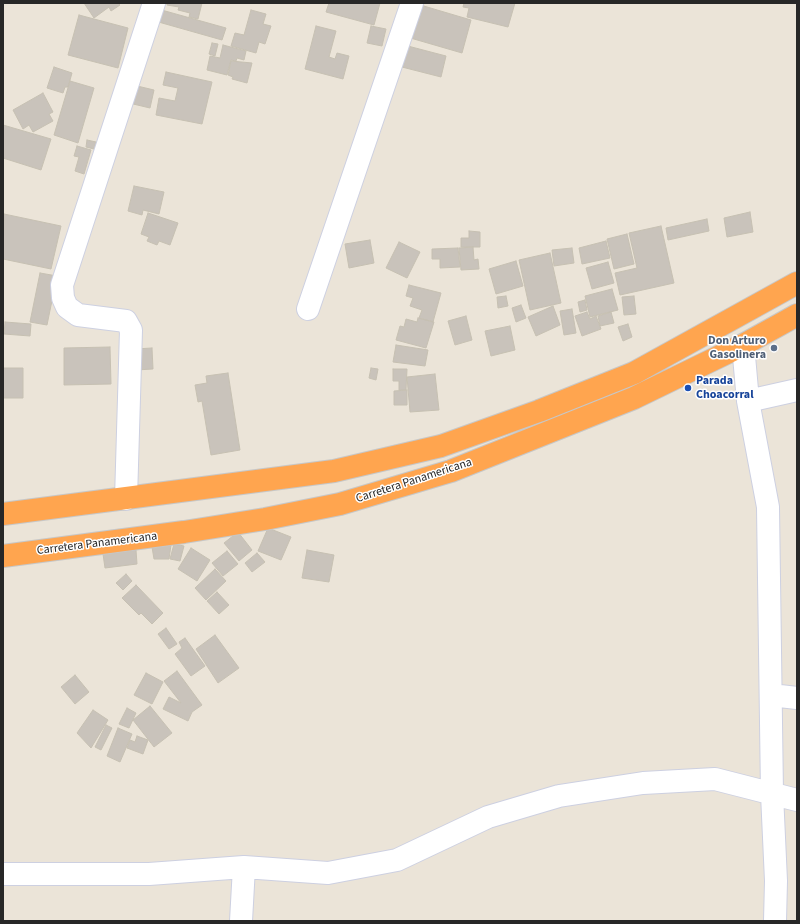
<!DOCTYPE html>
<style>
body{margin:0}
#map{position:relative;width:800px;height:924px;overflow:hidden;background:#ebe4d8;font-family:"Source Sans 3",sans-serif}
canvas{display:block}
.frame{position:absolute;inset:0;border:4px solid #272727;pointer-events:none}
</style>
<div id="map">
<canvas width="800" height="924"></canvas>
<div class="frame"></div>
</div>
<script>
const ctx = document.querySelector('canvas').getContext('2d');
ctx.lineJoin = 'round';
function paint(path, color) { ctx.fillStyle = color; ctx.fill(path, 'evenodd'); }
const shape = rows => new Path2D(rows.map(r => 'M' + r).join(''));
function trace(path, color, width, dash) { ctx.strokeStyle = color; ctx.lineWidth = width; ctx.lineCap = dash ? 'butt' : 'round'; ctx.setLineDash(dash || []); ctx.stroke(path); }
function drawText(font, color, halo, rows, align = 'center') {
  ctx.font = font + ' "Source Sans 3",sans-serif'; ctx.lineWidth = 3; ctx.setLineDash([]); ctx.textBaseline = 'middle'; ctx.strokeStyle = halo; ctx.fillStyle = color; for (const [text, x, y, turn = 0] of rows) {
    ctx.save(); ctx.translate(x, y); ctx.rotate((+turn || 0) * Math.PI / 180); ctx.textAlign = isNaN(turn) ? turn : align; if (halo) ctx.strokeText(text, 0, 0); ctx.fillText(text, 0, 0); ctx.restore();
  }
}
const building = shape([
 [84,3,118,3,120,5,111,11,109,7,94,18,84,3],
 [167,3,202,3,198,19,189,17,190,13,178,10,179,7,167,5,167,3],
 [329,3,380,3,374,25,326,12,329,3],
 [464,3,515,3,508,27,467,17,469,8,463,7,464,3],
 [417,4,471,20,462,53,407,37,417,4],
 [158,9,226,28,222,40,155,21,158,9],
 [251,10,266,14,263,24,271,26,265,44,259,42,256,53,231,46,235,33,244,35,251,10],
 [79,15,128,28,118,68,68,55,79,15],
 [316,26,336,31,329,57,335,59,337,53,349,56,343,79,305,69,316,26],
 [371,26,386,29,382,46,367,43,371,26],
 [212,43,218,44,215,56,209,54,212,43],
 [223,45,246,51,244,60,237,58,236,61,231,60,227,75,207,70,210,56,220,58,223,45],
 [404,45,446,56,441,77,398,66,404,45],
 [231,61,252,63,247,83,232,79,233,77,228,75,231,61],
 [54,67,72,73,68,87,65,87,63,93,47,88,54,67],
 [166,72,212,82,202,124,156,115,159,98,175,101,178,88,163,85,166,72],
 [70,81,94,88,78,143,54,135,70,81],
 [133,85,154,90,150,108,129,103,133,85],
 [43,93,53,112,49,114,53,121,33,132,29,125,23,129,13,110,43,93],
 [3,125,51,139,41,170,3,158,3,125],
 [87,140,96,142,94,149,86,147,87,140],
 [77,146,91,150,84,174,75,171,79,157,74,156,77,146],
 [134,186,164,192,159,214,143,210,142,215,128,211,134,186],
 [750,212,753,232,727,237,724,218,750,212],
 [148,213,178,223,170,245,159,241,157,245,147,241,149,237,141,234,148,213],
 [4,214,61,226,51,269,3,259,4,214],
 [707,219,709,231,668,240,666,228,707,219],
 [661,226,674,283,620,295,615,273,637,268,629,233,661,226],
 [469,231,480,232,480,247,461,247,461,238,469,238,469,231],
 [627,234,634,264,614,269,607,239,627,234],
 [370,240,374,263,349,268,345,244,370,240],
 [606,241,610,258,582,264,579,248,606,241],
 [399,242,420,252,407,278,386,268,399,242],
 [473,247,474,260,478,259,479,269,461,270,459,248,473,247],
 [458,248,460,267,440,268,440,259,432,259,432,249,458,248],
 [572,248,574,263,554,266,552,250,572,248],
 [550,253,561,303,530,310,519,260,550,253],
 [516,261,523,286,496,294,489,269,516,261],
 [608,262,614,283,592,289,586,268,608,262],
 [40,273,57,276,47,325,30,322,40,273],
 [409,285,441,293,433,322,419,318,422,310,410,306,413,298,406,296,409,285],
 [612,289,618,310,590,317,585,296,612,289],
 [506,296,508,306,498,308,497,297,506,296],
 [634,296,636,314,624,315,622,297,634,296],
 [585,300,587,310,580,312,578,302,585,300],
 [521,305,526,318,516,322,512,308,521,305],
 [553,306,560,325,536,336,528,317,553,306],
 [572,309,576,333,564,335,560,311,572,309],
 [587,312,590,319,596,316,601,329,582,336,575,316,587,312],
 [611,312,614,323,600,326,598,316,611,312],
 [466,316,472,340,455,345,448,321,466,316],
 [418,318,434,322,426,348,396,340,400,326,404,327,406,319,417,322,418,318],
 [5,322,31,324,30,336,4,334,5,322],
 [628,324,632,337,623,341,618,327,628,324],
 [510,326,515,350,491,356,485,331,510,326],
 [396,345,428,350,425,366,393,362,396,345],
 [110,347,111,384,64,385,64,348,110,347],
 [152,348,153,369,136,370,135,349,152,348],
 [3,368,23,368,23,398,3,398,3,368],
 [371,368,378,369,376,380,369,378,371,368],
 [393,369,407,369,406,390,399,390,399,381,393,381,393,369],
 [228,373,240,450,211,455,202,401,198,402,195,385,207,383,206,376,228,373],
 [435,374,439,410,410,412,407,377,435,374],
 [407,390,407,405,394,405,394,391,407,390],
 [268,528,291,537,281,560,258,551,268,528],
 [238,532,252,550,239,561,224,543,238,532],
 [174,544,184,546,180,561,170,559,174,544],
 [171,545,169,559,154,559,152,547,171,545],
 [191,548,210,560,197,581,178,569,191,548],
 [136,550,137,564,105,568,103,554,136,550],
 [307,550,334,555,329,582,302,578,307,550],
 [227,551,238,564,223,576,212,563,227,551],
 [257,553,265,562,252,572,245,563,257,553],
 [215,569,226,581,206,600,195,588,215,569],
 [126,574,132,581,123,590,116,583,126,574],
 [136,585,163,613,152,624,141,613,139,615,122,598,136,585],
 [217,592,229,605,219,614,207,601,217,592],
 [166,628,177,644,169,649,158,634,166,628],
 [215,635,239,668,218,683,196,649,215,635],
 [185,638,205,666,191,676,175,654,182,648,179,642,185,638],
 [177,671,202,705,192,712,188,721,163,709,169,697,181,703,164,681,177,671],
 [146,673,163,682,152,704,134,695,146,673],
 [75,675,89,692,75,704,61,687,75,675],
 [150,706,172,733,154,747,133,720,150,706],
 [127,708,136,713,129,728,119,724,127,708],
 [93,710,108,720,91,748,77,733,93,710],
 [106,725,112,728,101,750,95,747,106,725],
 [118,728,132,734,120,762,107,756,118,728],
 [137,736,148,740,143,754,127,748,130,740,135,742,137,736]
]);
paint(building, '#c9c3bb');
trace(building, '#c6c0b2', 1);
const minor = shape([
 [308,309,412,3],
 [743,345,748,401,768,507,772,794,776,881,775,921],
 [748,401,797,390],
 [126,499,131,330,126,321,78,315,67,307,63,298,62,285,154,3],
 [771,695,797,698],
 [3,874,149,874,244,867,328,873,397,860,488,817,559,796,643,783,715,779,797,800],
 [241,921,244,867]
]);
const highway = shape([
 [3,514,334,471,441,446,539,411,634,373,797,283],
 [3,556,184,532,265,519,340,504,451,471,634,398,743,345,797,315]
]);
trace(minor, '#cdd0e1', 24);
trace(highway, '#c7c7c7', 24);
trace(minor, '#fff', 22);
trace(highway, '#ffa54f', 22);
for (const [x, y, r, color] of [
 [774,348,4,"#5c6f8a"],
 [688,388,4,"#1a4fb4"]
]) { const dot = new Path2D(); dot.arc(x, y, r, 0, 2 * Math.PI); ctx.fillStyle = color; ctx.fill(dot); trace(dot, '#fff', 1.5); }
drawText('bold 12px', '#4e5e75', '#fff', [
 ["Don Arturo",766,341],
 ["Gasolinera",766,355]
], 'right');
drawText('bold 12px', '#164399', '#fff', [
 ["Parada",696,381],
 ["Choacorral",696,395]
], 'left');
drawText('12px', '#272727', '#fff', [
 ["Carretera Panamericana",414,481,-18],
 ["Carretera Panamericana",97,544,-7]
]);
</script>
